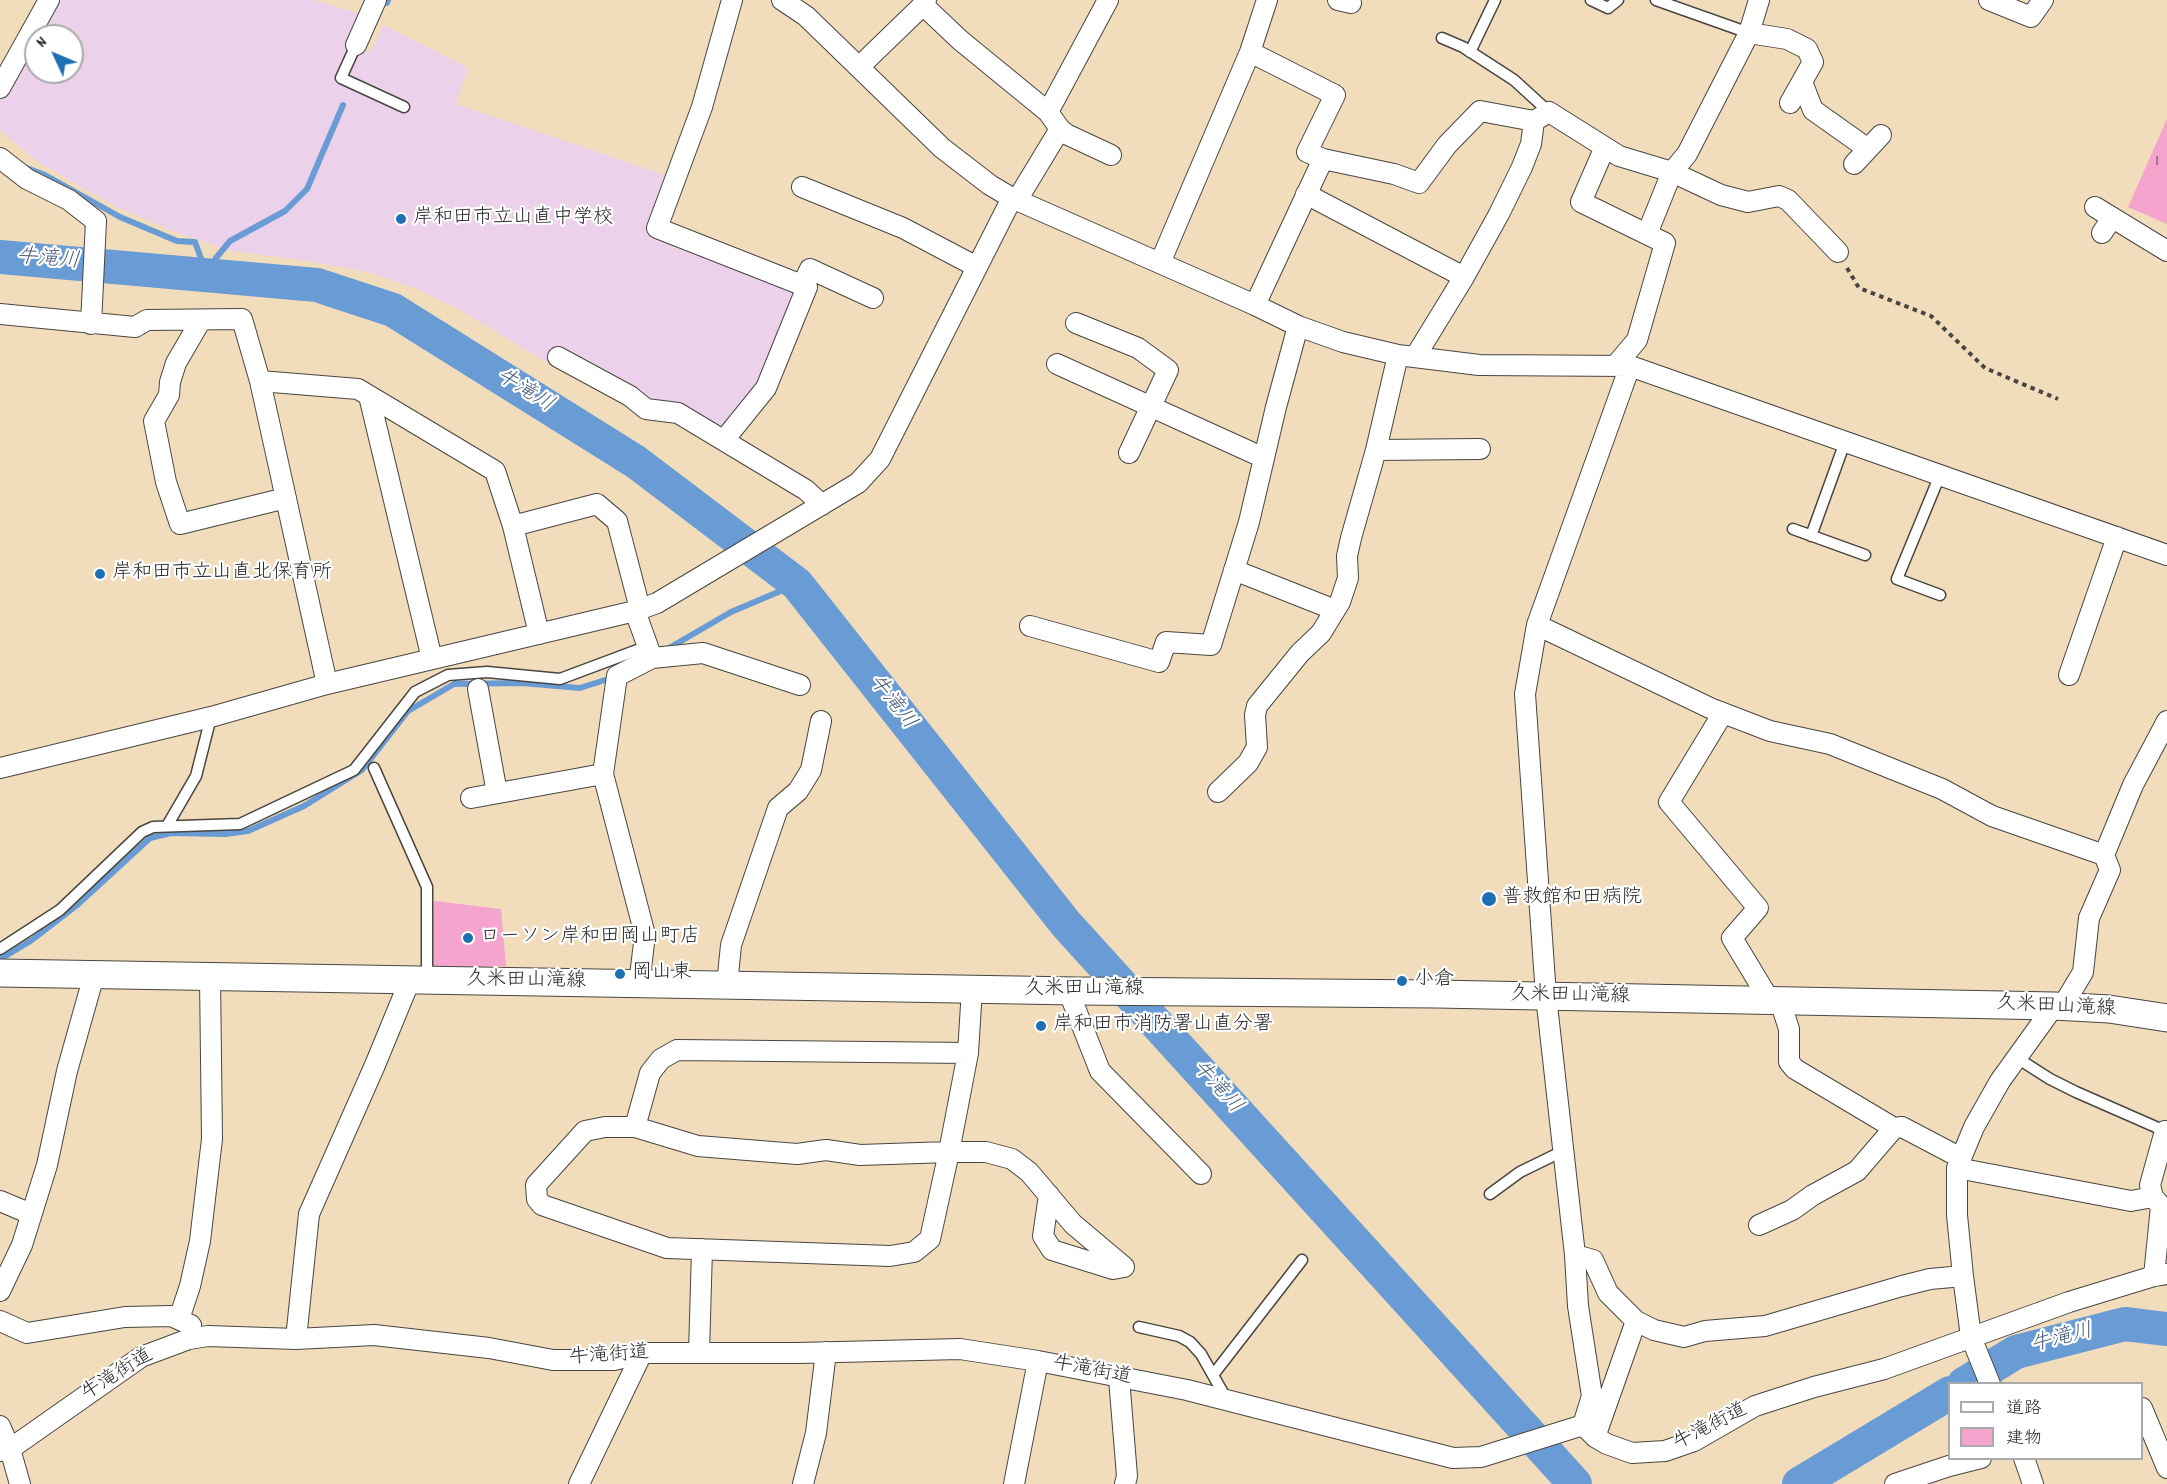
<!DOCTYPE html>
<meta charset="utf-8">
<style>
body{margin:0}
#map{position:relative;width:2167px;height:1484px;overflow:hidden;background:#f1dcbc;font-family:Dekko,"Klee One",sans-serif}
canvas{display:block}
.legend{position:absolute;left:1948px;top:1382px;width:195px;height:78px;box-sizing:border-box;background:#fff;border:2px solid #aaa;margin:0;padding:8px 10px;list-style:none;font-size:18px;color:#2b2b2b}
.legend li{display:flex;align-items:center;gap:12px;height:30px}
.legend b{width:30px;border:2px solid #aaa}
.north{position:absolute;left:24px;top:24px;width:60px;height:60px;box-sizing:border-box;background:#fff;border:2px solid #aaa;border-radius:50%;rotate:314deg;font-size:16px;font-weight:700;line-height:24px;text-align:center;color:#2b2b2b}
.north::after{content:'';display:block;margin:auto;width:21px;height:27px;background:#1f6fb2;clip-path:polygon(50% 0,100% 100%,50% 72%,0 100%)}
</style>
<div id="map">
<canvas width="2167" height="1484"></canvas>
<ul class="legend">
<li><b style="height:8px;background:#fff"></b>道路</li>
<li><b style="height:16px;background:#f4a4cd"></b>建物</li>
</ul>
<div class="north">N</div>
</div>
<script>
const ctx = document.querySelector('canvas').getContext('2d');
ctx.lineJoin = 'round';
function paint(path, color) { ctx.fillStyle = color; ctx.fill(path, 'evenodd'); }
const shape = rows => new Path2D(rows.map(r => 'M' + r).join(''));
function trace(path, color, width, dash) { ctx.strokeStyle = color; ctx.lineWidth = width; ctx.lineCap = dash ? 'butt' : 'round'; ctx.setLineDash(dash || []); ctx.stroke(path); }
function drawText(font, color, halo, rows, align = 'center') {
  ctx.font = font + ' Dekko,"Klee One",sans-serif'; ctx.lineWidth = 4.5; ctx.setLineDash([]); ctx.textBaseline = 'middle'; ctx.strokeStyle = halo; ctx.fillStyle = color; for (const [text, x, y, turn = 0] of rows) {
    ctx.save(); ctx.translate(x, y); ctx.rotate((+turn || 0) * Math.PI / 180); ctx.textAlign = isNaN(turn) ? turn : align; if (halo) ctx.strokeText(text, 0, 0); ctx.fillText(text, 0, 0); ctx.restore();
  }
}
paint(shape([
 [57,0,314,0,360,14,348,43,371,52,383,25,468,68,456,104,671,177,650,235,789,286,795,296,764,378,726,425,718,426,682,409,647,399,563,354,546,362,457,308,414,288,368,272,314,262,231,251,175,232,116,207,38,162,0,130,0,99,36,37,36,72,72,72,72,36,37,36]
]), '#ecd1ea');
trace(shape([
 [387,3,388,0],
 [24,167,45,175,120,217,177,241,195,242,207,275],
 [207,275,216,258,230,241,285,211,307,189,343,105],
 [669,648,731,612,797,584],
 [0,957,4,957,32,940,76,906,150,838,171,833,225,834,248,831,304,806,362,770,408,711,454,684,522,683,580,688,605,680]
]), '#699cd4', 6);
trace(shape([
 [0,257,317,285,393,310,636,462,797,584,1066,924,1575,1484],
 [1964,1384,2016,1352,2125,1324,2167,1329],
 [1799,1484,1950,1393]
]), '#699cd4', 34);
paint(shape([
 [2167,119,2167,224,2128,207],
 [434,901,501,909,506,966,432,968]
]), '#f4a4cd');
const lane = shape([
 [1591,0,1608,8,1618,0],
 [1656,0,1749,33],
 [1442,38,1463,47,1514,80,1549,112],
 [356,45,341,78,404,107],
 [1470,52,1495,0],
 [1940,475,1897,579,1940,595],
 [1793,529,1865,555],
 [1811,536,1845,442],
 [374,768,427,887,427,980],
 [167,826,196,776,211,717],
 [0,949,60,910,142,832,153,827,240,824,354,770,415,692,448,675,487,672,560,679,648,646],
 [2017,1058,2050,1079,2076,1092,2165,1131],
 [1490,1194,1520,1172,1563,1151],
 [1139,1327,1179,1336,1190,1342,1201,1354,1227,1400],
 [1213,1375,1302,1260]
]);
const street = shape([
 [782,0,806,16,942,148,990,185,1012,198,1255,305,1298,326,1343,342,1398,355,1479,365,1630,366,2167,555],
 [1108,0,1048,112,1060,129,1066,134,1111,155],
 [1338,0,1351,3],
 [1989,0,2031,17,2043,0],
 [923,5,960,40,1048,112],
 [1749,33,1787,39,1807,49,1813,62,1790,103],
 [356,45,376,0],
 [1250,52,1335,95,1307,152,1323,159],
 [859,67,923,5,926,0],
 [1802,82,1813,110,1868,149],
 [0,88,49,0],
 [1605,147,1581,202,1665,243,1637,340,1615,366],
 [0,158,27,179,69,200,96,221,91,324],
 [1854,164,1881,135],
 [802,187,903,228,977,267],
 [1306,194,1464,277],
 [1017,200,1060,129],
 [2095,207,2167,251],
 [2102,233,2112,218],
 [1647,234,1672,172,1687,154,1749,33,1759,0],
 [1160,263,1250,52,1267,0],
 [802,285,810,269,873,298],
 [1255,305,1323,159,1394,174,1419,183,1447,145,1480,111,1534,121,1549,112,1619,156,1672,172,1721,195,1748,202,1779,196,1788,200,1838,252],
 [0,314,135,327,147,320,242,319,260,381,327,684],
 [201,320,176,363,170,382,169,395,154,421,166,482,180,524,286,498],
 [1076,323,1138,348,1168,370,1129,453],
 [558,357,630,396,646,409,678,413,806,490,822,505],
 [1415,357,1464,277,1499,214,1522,167,1531,144,1534,121],
 [1057,364,1264,458],
 [260,381,358,389,495,471,513,526,539,634],
 [369,396,432,659],
 [724,440,766,388,807,287,657,228,702,107,732,0],
 [1376,450,1480,449],
 [513,526,597,504,617,521,640,609],
 [1234,570,1335,610],
 [635,611,652,658],
 [1537,625,1710,708,1770,731,1830,744,1942,789,1992,816,2104,855],
 [1030,626,1159,662,1166,642,1211,645,1249,522,1276,407,1298,326],
 [2069,675,2117,537],
 [478,689,497,793],
 [1723,713,1669,802,1758,908,1732,938,1770,1001],
 [0,768,211,717,327,684,635,611,657,603,858,483,880,459,1012,198],
 [1218,792,1248,763,1257,747,1255,715,1257,706,1300,653,1321,633,1340,602,1348,578,1347,556,1351,538,1376,450,1398,355],
 [471,798,603,774],
 [639,984,645,935,603,774,617,676,652,658,703,653,800,685],
 [727,985,731,945,778,808,798,791,811,770,821,721],
 [972,989,968,1053,949,1152,930,1239,914,1252,890,1256,667,1248,542,1205,537,1199,536,1185,585,1131,605,1127,635,1127,698,1146,797,1154,826,1150,860,1155,949,1152,986,1152,1012,1159,1029,1172,1073,1224,1124,1267],
 [1068,990,1100,1071,1201,1174],
 [1780,1001,1789,1029,1789,1062,1795,1069,1894,1128],
 [2062,1007,2083,972,2089,918,2110,870,2104,855,2133,785,2167,721],
 [635,1127,650,1073,661,1059,677,1050,968,1053],
 [1957,1168,2131,1201,2153,1197],
 [1049,1195,1043,1236,1052,1250,1113,1269,1124,1267],
 [0,1201,31,1214],
 [1759,1225,1792,1210,1813,1195,1857,1171,1894,1128,1902,1127,1961,1158],
 [1575,1255,1593,1260,1608,1293,1636,1321,1654,1330,1684,1337,1705,1331,1765,1326,1902,1286,1930,1279,1963,1276],
 [2154,1276,2161,1206,2153,1197,2150,1185,2165,1131,2167,1132],
 [0,1291,22,1245,47,1165,67,1071,94,975],
 [179,1319,190,1286,200,1241,212,1139,210,977],
 [0,1321,27,1333,125,1317,171,1316,191,1325],
 [296,1339,309,1214,375,1065,410,980],
 [699,1353,702,1249],
 [1119,1378,1127,1476,1125,1484],
 [1990,1384,1971,1337,1963,1276,1957,1215,1957,1168,1974,1127,2000,1081,2054,1006],
 [2142,1408,2167,1468],
 [1583,1425,1592,1396,1578,1306,1575,1255,1546,996,1525,694,1537,625,1630,366],
 [0,1426,10,1449,20,1484],
 [1595,1437,1636,1321],
 [0,1451,10,1449,141,1357,189,1339,208,1336,296,1339,374,1335,489,1348,553,1360,614,1360,642,1353,798,1353,960,1349,1038,1361,1187,1390,1453,1458,1481,1457,1583,1425,1595,1437,1607,1444,1632,1453,1665,1451,1694,1441,1755,1406,1814,1387,1884,1369,2069,1302,2154,1276,2167,1274],
 [2024,1458,2033,1484],
 [579,1484,642,1353],
 [803,1484,816,1433,826,1352],
 [1014,1484,1038,1361],
 [1895,1484,1949,1466,1981,1458]
]);
const secondary = shape([
 [0,973,1077,991,1436,994,2054,1006,2109,1009,2167,1018]
]);
trace(lane, '#494641', 13);
trace(street, '#494641', 22);
trace(secondary, '#494641', 29);
trace(shape([
 [1847,268,1859,288,1931,316,1985,368,2058,399]
]), '#494641', 4, [4.5, 4.5]);
trace(lane, '#fff', 10);
trace(street, '#fff', 20);
trace(secondary, '#fff', 27);
for (const [x, y, r, color] of [
 [401,219,6,"#1f6fb2"],
 [100,574,6,"#1f6fb2"],
 [1489,899,8,"#1f6fb2"],
 [468,938,6,"#1f6fb2"],
 [620,974,6,"#1f6fb2"],
 [1402,981,6,"#1f6fb2"],
 [1041,1026,6,"#1f6fb2"]
]) { const dot = new Path2D(); dot.arc(x, y, r, 0, 2 * Math.PI); ctx.fillStyle = color; ctx.fill(dot); trace(dot, '#fff', 2); }
drawText('16px', '#5d4954', null, [
 ["1",2157,163]
]);
drawText('20px', '#2b2b2b', '#fff', [
 ["岸和田市立山直中学校",413,219],
 ["岸和田市立山直北保育所",112,574],
 ["普救館和田病院",1502,899],
 ["ローソン岸和田岡山町店",480,938],
 ["岡山東",632,974],
 ["小倉",1414,981],
 ["岸和田市消防署山直分署",1053,1026]
], 'left');
drawText('20px', '#2b2b2b', '#fff', [
 ["久米田山滝線",526,982,1],
 ["久米田山滝線",1084,990],
 ["久米田山滝線",1570,997,1],
 ["久米田山滝線",2056,1008,3],
 ["牛滝街道",609,1357,-4],
 ["牛滝街道",1092,1372,11],
 ["牛滝街道",118,1376,-32],
 ["牛滝街道",1711,1428,-27]
]);
drawText('italic 21px', '#475e77', '#fff', [
 ["牛滝川",48,261,5],
 ["牛滝川",524,392,32],
 ["牛滝川",891,703,52],
 ["牛滝川",1216,1088,48],
 ["牛滝川",2062,1340,-14]
]);
</script>
